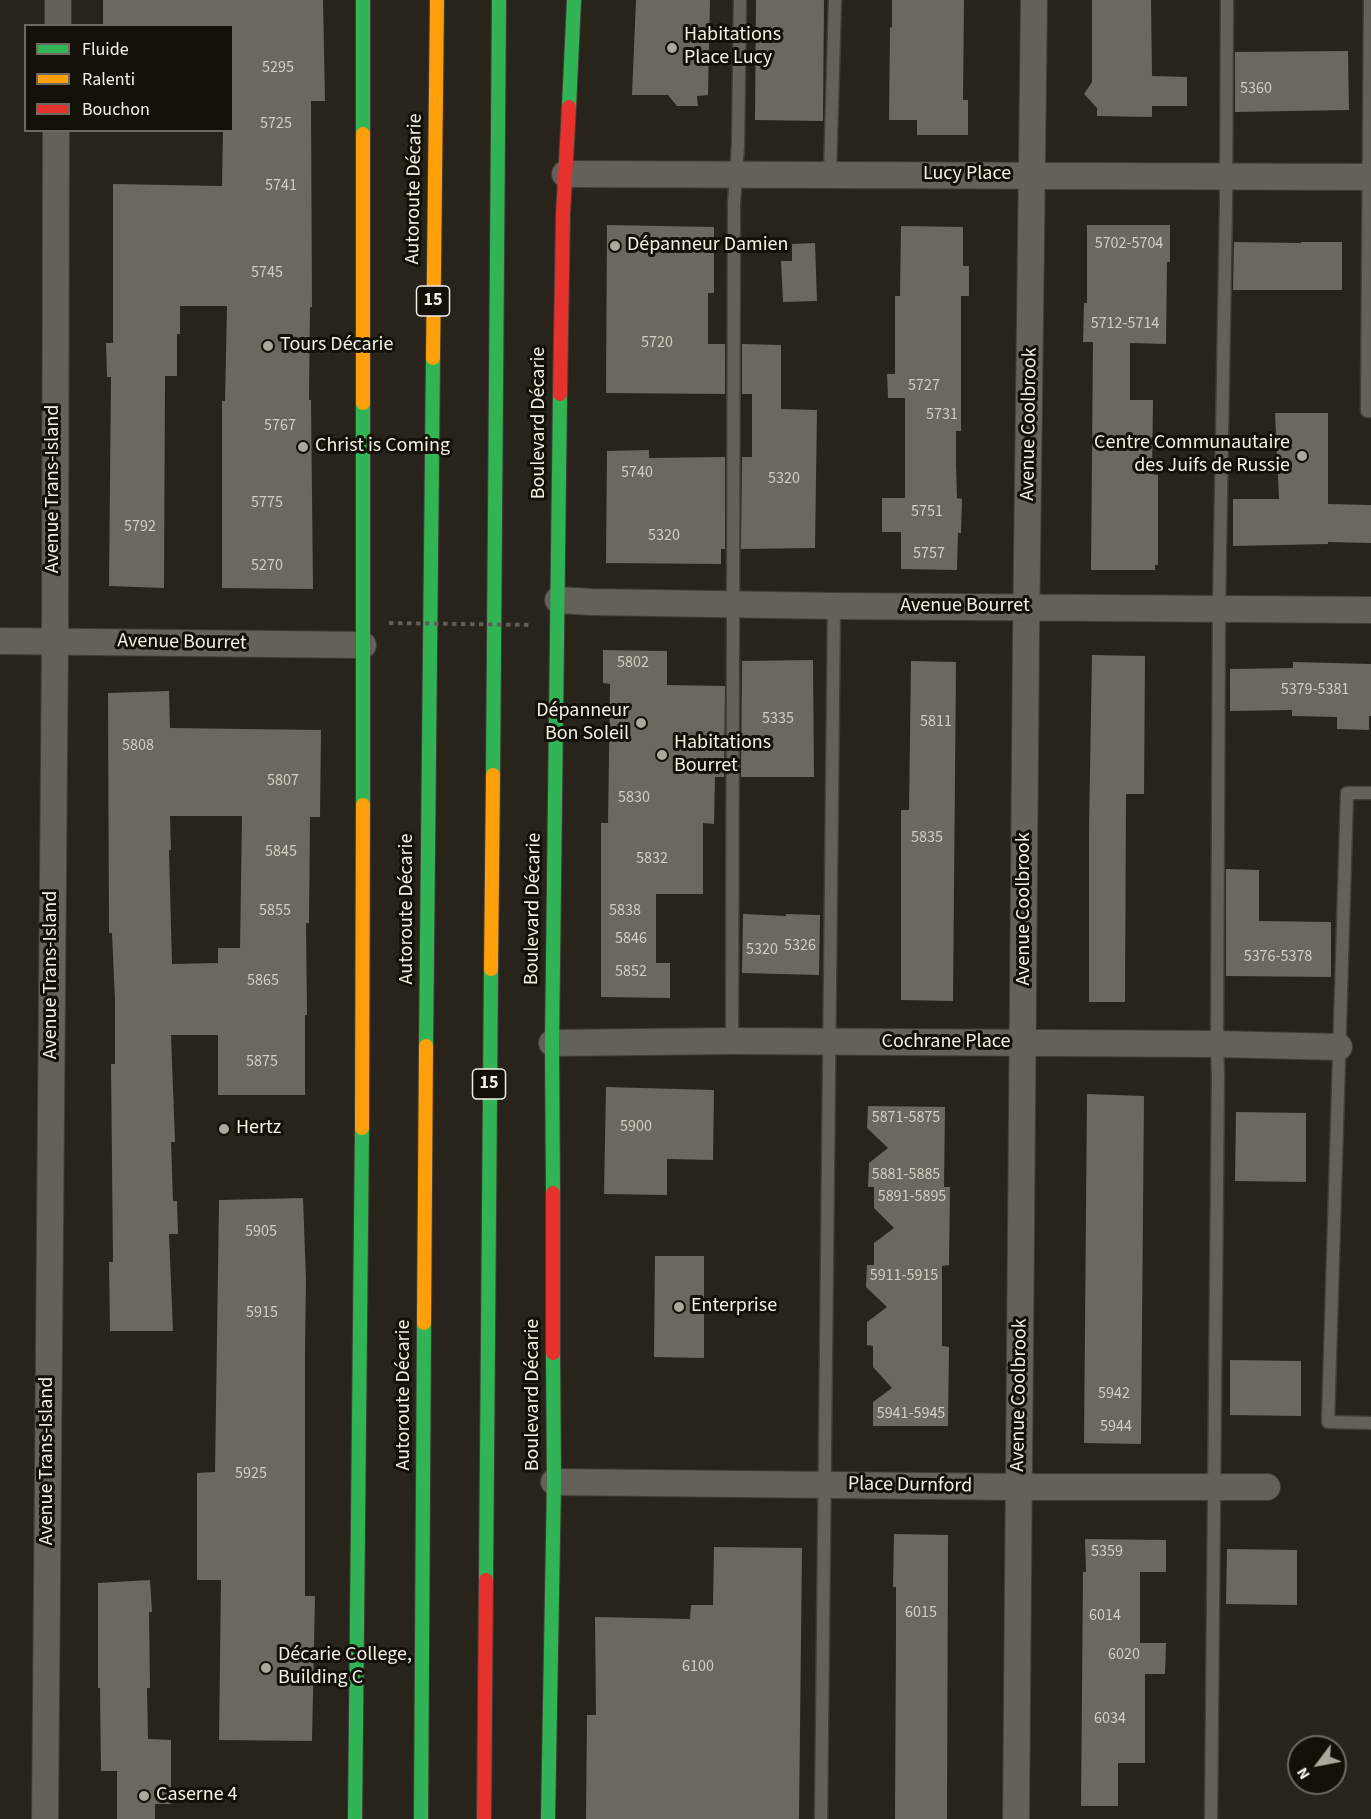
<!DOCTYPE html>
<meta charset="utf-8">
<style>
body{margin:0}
#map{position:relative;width:1371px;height:1819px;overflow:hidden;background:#28241b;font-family:"Source Sans 3",sans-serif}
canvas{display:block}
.legend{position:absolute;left:24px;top:24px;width:210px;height:108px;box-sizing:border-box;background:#131008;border:2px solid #6d6960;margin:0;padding:8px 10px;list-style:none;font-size:18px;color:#f4efe4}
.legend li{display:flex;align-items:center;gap:12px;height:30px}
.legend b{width:30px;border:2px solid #6d6960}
.north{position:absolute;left:1287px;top:1735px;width:60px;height:60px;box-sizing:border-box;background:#131008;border:2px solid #6d6960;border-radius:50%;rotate:238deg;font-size:16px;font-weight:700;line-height:24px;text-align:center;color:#f4efe4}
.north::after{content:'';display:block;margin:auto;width:21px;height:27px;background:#ada89e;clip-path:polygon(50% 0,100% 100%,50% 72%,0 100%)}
</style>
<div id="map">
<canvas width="1371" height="1819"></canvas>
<ul class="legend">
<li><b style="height:8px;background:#30b455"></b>Fluide</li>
<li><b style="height:8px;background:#ff9f0a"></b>Ralenti</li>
<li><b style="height:8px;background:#e5322d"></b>Bouchon</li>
</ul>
<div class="north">N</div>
</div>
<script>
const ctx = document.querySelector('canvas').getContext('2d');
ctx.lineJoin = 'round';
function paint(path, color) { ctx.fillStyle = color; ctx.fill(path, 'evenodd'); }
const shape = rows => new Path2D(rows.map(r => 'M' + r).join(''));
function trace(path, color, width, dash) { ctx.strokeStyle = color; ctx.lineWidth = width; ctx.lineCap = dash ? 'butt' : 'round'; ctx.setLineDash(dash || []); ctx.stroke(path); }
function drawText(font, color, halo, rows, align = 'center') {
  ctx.font = font + ' "Source Sans 3",sans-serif'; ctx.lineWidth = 6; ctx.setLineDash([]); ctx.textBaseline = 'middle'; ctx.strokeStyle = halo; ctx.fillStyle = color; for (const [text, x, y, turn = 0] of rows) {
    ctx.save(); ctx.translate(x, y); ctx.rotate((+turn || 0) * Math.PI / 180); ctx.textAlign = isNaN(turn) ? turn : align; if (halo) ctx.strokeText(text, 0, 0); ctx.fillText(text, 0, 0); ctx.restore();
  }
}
paint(shape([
 [103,0,323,0,325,101,311,101,312,307,310,307,309,400,311,400,313,589,222,588,222,401,225,401,227,306,180,306,180,334,177,334,177,376,165,376,164,588,109,586,111,377,107,377,106,343,113,343,113,184,222,186,223,130,232,130,232,26,103,26],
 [636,0,710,0,708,95,697,96,698,106,677,106,668,95,632,95],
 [756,0,824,0,823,121,755,120],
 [892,0,964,0,963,100,968,100,968,135,917,135,917,120,889,120,890,27,892,28],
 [1092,0,1151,0,1152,76,1187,77,1187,106,1152,106,1152,117,1097,116,1097,108,1084,94,1092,82],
 [1348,51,1349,110,1235,112,1235,52],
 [607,225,714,227,714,293,708,293,708,344,725,344,725,394,606,393],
 [1087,225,1170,225,1170,262,1167,262,1166,344,1130,343,1130,400,1153,400,1152,474,1158,475,1158,565,1155,565,1155,570,1091,570,1093,342,1083,342,1084,303,1087,303],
 [901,226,963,227,963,266,969,266,969,296,961,296,961,431,956,431,956,465,957,498,962,499,961,533,958,533,957,570,901,569,901,532,882,532,882,498,905,498,905,398,888,398,887,374,895,374,895,296,900,296],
 [1234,242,1301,243,1301,242,1342,242,1342,290,1233,290],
 [815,243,817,301,783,302,781,261,792,261,792,244],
 [742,344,781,345,781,409,817,410,815,548,741,549,742,457,752,457,752,394,742,394],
 [1275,413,1328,413,1328,504,1371,505,1371,543,1328,542,1328,544,1233,546,1233,499,1279,499],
 [649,450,649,458,725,457,725,549,721,549,721,564,606,563,607,451],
 [603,650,667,651,667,685,725,686,724,777,715,777,714,824,703,823,703,894,656,894,656,963,670,963,670,998,601,997,601,823,608,823,610,684,603,683],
 [1092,655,1145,656,1144,794,1126,794,1125,1002,1089,1002,1089,828],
 [813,660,814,777,741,777,742,661],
 [911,661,956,662,953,1001,901,1000,901,810,909,810],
 [1293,662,1371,664,1371,716,1369,716,1369,730,1337,729,1337,717,1292,716,1292,710,1230,711,1230,669,1293,668],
 [169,691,170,728,321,730,320,817,310,817,309,923,306,923,307,1015,305,1015,305,1095,218,1095,218,1035,171,1035,175,1142,171,1142,173,1201,177,1201,178,1234,169,1234,173,1331,110,1331,109,1262,113,1262,111,1064,115,1064,115,1001,112,933,109,933,108,693],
 [170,816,242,816,240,948,218,948,218,963,172,964,169,850,171,850],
 [1226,869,1259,870,1259,921,1331,922,1331,977,1226,976],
 [743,914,786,916,786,914,820,915,819,975,742,973],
 [606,1087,714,1090,713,1160,667,1159,667,1195,604,1194],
 [1087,1094,1144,1096,1141,1444,1084,1443],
 [868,1106,945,1107,944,1187,950,1187,949,1265,942,1266,942,1346,949,1347,948,1426,873,1426,873,1402,892,1388,873,1367,873,1346,867,1345,867,1322,887,1307,866,1287,867,1265,874,1265,874,1243,894,1228,874,1208,874,1187,868,1187,869,1163,888,1148,867,1128],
 [1236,1112,1306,1113,1306,1182,1235,1181],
 [303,1198,306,1279,305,1348,305,1596,315,1596,312,1741,219,1740,221,1580,197,1580,197,1473,215,1472,219,1200],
 [655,1256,704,1256,704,1358,654,1357],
 [1230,1360,1301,1361,1301,1416,1230,1415],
 [894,1534,948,1535,947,1819,895,1819,896,1634,896,1587,893,1587],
 [1085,1539,1166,1540,1166,1572,1140,1572,1140,1643,1166,1643,1165,1674,1145,1674,1145,1763,1118,1763,1118,1806,1081,1806,1083,1572,1086,1572],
 [714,1547,802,1548,799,1819,586,1819,587,1715,596,1715,595,1617,690,1619,691,1605,713,1605],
 [1227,1549,1297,1550,1297,1605,1226,1604],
 [150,1580,152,1612,149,1612,150,1688,147,1688,148,1739,171,1740,171,1804,155,1804,155,1819,117,1819,117,1771,101,1771,100,1688,98,1688,98,1583]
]), '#6b6860');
const lane = shape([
 [1370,0,1367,411,1371,411],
 [830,174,835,0],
 [1371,793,1347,793,1328,1422,1371,1423],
 [732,1041,734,204,738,145,740,0],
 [821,1819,834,606],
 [1211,1819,1218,1077,1217,1044,1219,608,1226,205,1227,0]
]);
const street = shape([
 [58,26,58,0],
 [565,174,1368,177],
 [558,600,592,602,834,606,1371,610],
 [0,641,363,645],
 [552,1043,732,1041,1217,1044,1339,1047],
 [554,1482,1020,1487,1267,1487],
 [45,1819,55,641,56,130],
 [1016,1819,1026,638,1034,0]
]);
const fast = shape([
 [363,0,363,134],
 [569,107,574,0],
 [363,403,363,805],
 [493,775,499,0],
 [426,1046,433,358],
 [553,1193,552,1043,560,394],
 [486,1580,491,969],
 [355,1819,362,1128],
 [421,1819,424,1323],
 [548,1819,554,1482,553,1353]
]);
const slow = shape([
 [363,134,363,403],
 [433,358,437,0],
 [491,969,493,775],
 [362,1128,363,805],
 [424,1323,426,1046]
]);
const jam = shape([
 [560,394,563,214,569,107],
 [553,1193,553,1353],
 [484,1819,486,1580]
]);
trace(lane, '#423e37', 15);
trace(street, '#423e37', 28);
trace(fast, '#423e37', 16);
trace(slow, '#423e37', 16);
trace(jam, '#423e37', 16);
trace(lane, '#64615a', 12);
trace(street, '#64615a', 26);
trace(fast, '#30b455', 14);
trace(slow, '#ff9f0a', 14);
trace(jam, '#e5322d', 14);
trace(shape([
 [389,623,533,625]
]), '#615e57', 4, [4.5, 4.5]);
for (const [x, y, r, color] of [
 [672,48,6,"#ada89e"],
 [615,246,6,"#ada89e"],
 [268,346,6,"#ada89e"],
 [303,447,6,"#ada89e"],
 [1302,456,6,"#ada89e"],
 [641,723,6,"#ada89e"],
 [662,755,6,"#ada89e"],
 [224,1129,6,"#ada89e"],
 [679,1307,6,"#ada89e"],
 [266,1668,6,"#ada89e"],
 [144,1796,6,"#ada89e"]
]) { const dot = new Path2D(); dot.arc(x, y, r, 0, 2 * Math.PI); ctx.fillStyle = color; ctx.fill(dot); trace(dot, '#131008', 2); }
drawText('16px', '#d2cdc3', null, [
 ["5295",278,68],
 ["5360",1256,89],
 ["5725",276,124],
 ["5741",281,186],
 ["5702-5704",1129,244],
 ["5745",267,273],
 ["5712-5714",1125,324],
 ["5720",657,343],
 ["5727",924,386],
 ["5731",942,415],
 ["5767",280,426],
 ["5740",637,473],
 ["5320",784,479],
 ["5775",267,503],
 ["5751",927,512],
 ["5792",140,527],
 ["5320",664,536],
 ["5757",929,554],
 ["5270",267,566],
 ["5802",633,663],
 ["5379-5381",1315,690],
 ["5335",778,719],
 ["5811",936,722],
 ["5808",138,746],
 ["5807",283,781],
 ["5830",634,798],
 ["5835",927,838],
 ["5845",281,852],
 ["5832",652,859],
 ["5855",275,911],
 ["5838",625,911],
 ["5846",631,939],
 ["5326",800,946],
 ["5320",762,950],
 ["5376-5378",1278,957],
 ["5852",631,972],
 ["5865",263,981],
 ["5875",262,1062],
 ["5871-5875",906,1118],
 ["5900",636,1127],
 ["5881-5885",906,1175],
 ["5891-5895",912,1197],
 ["5905",261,1232],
 ["5911-5915",904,1276],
 ["5915",262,1313],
 ["5942",1114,1394],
 ["5941-5945",911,1414],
 ["5944",1116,1427],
 ["5925",251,1474],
 ["5359",1107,1552],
 ["6015",921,1613],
 ["6014",1105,1616],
 ["6020",1124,1655],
 ["6100",698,1667],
 ["6034",1110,1719]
]);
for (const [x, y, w] of [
 [433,301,33],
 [489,1084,33]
]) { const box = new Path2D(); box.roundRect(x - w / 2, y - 15, w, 30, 4.5); ctx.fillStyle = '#131008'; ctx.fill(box); trace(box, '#f4efe4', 1.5); }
drawText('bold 18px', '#f4efe4', null, [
 ["15",433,301],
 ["15",489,1084]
]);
drawText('20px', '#f4efe4', '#131008', [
 ["Habitations",684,36],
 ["Place Lucy",684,59],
 ["Dépanneur Damien",627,246],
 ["Tours Décarie",280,346],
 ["Centre Communautaire",1290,444,"right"],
 ["des Juifs de Russie",1290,467,"right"],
 ["Christ is Coming",315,447],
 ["Dépanneur",629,712,"right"],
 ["Bon Soleil",629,735,"right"],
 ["Habitations",674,744],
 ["Bourret",674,767],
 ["Hertz",236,1129],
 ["Enterprise",691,1307],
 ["Décarie College,",278,1656],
 ["Building C",278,1679],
 ["Caserne 4",156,1796]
], 'left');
drawText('20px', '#f4efe4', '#131008', [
 ["Lucy Place",967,175],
 ["Autoroute Décarie",415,189,-89],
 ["Boulevard Décarie",540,423,-90],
 ["Avenue Coolbrook",1030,424,-89],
 ["Avenue Trans-Island",54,489,-90],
 ["Avenue Bourret",965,607],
 ["Avenue Bourret",182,643,1],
 ["Autoroute Décarie",408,909,-90],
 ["Boulevard Décarie",534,909,-89],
 ["Avenue Coolbrook",1025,909,-90],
 ["Avenue Trans-Island",52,975,-90],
 ["Cochrane Place",946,1043],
 ["Autoroute Décarie",405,1395,-90],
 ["Boulevard Décarie",534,1395,-90],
 ["Avenue Coolbrook",1020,1395,-89],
 ["Avenue Trans-Island",48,1461,-90],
 ["Place Durnford",910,1486,1]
]);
</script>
